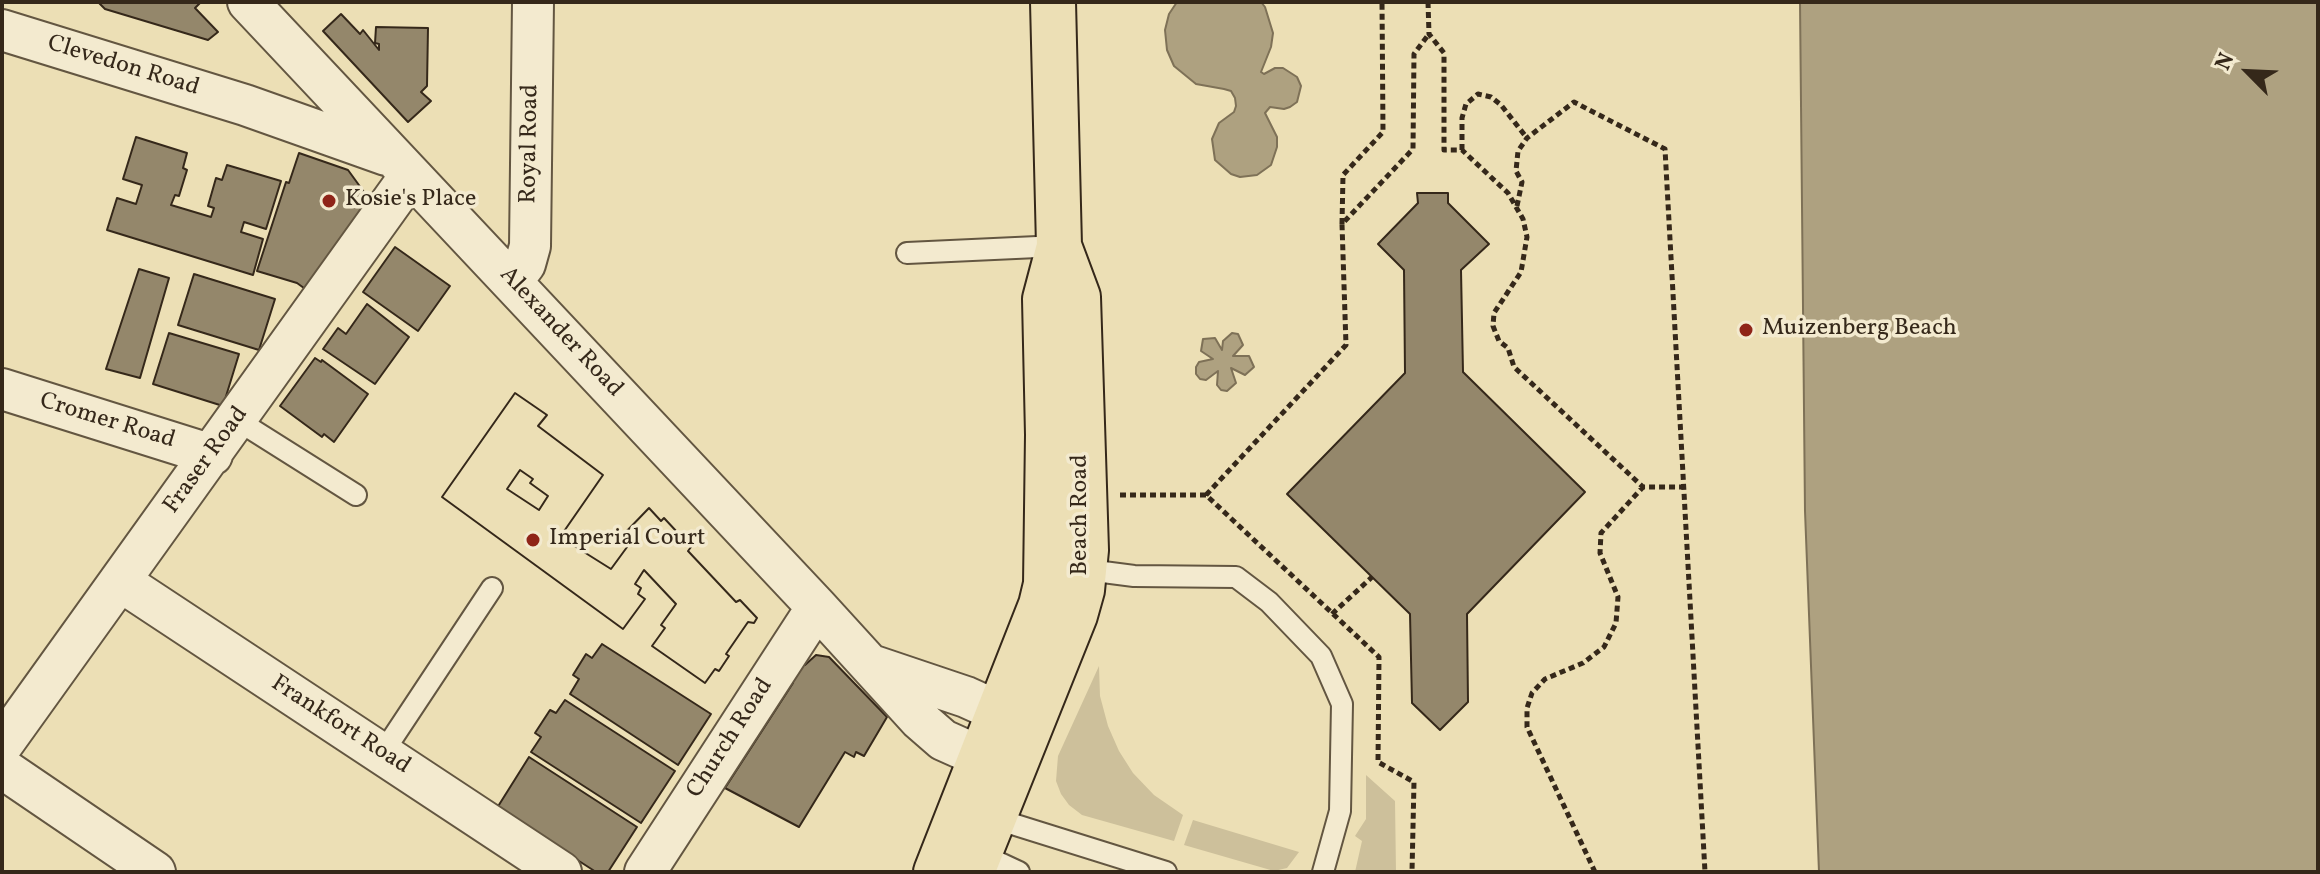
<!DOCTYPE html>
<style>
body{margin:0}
#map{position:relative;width:2320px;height:874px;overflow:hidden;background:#ecdfb5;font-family:Vollkorn,serif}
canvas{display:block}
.frame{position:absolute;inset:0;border:4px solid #35281a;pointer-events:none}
.north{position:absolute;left:2208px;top:32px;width:80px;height:80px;-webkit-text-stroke:6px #f3eacf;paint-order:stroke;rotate:294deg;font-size:22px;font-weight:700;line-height:32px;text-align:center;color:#35281a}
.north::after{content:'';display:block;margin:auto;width:28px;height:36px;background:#35281a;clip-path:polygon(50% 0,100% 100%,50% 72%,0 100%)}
</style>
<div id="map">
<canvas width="2320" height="874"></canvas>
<div class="frame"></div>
<div class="north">N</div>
</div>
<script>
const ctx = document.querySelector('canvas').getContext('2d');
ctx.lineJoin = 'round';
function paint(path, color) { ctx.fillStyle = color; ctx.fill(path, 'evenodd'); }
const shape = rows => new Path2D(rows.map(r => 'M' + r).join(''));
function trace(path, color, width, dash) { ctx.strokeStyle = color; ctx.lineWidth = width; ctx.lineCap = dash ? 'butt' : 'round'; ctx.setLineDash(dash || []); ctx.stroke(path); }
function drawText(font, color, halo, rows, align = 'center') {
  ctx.font = font + ' Vollkorn,serif'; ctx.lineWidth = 7; ctx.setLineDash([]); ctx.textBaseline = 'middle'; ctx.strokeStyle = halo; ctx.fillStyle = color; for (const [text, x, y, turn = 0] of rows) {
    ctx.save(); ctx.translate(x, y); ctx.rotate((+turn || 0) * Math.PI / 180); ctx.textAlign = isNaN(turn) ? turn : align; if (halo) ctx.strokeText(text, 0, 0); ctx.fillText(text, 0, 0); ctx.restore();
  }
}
paint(shape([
 [1099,666,1100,696,1108,726,1119,751,1133,773,1154,795,1183,815,1174,841,1082,815,1069,805,1061,794,1056,781,1058,756],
 [1366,775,1395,801,1396,872,1355,872,1362,841,1355,836,1366,819],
 [1193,820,1299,852,1287,868,1274,871,1184,845]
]), '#cdc09b');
const water = shape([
 [1177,2,1261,2,1265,7,1273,33,1271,47,1261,72,1264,74,1275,68,1283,68,1297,77,1301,86,1297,102,1290,107,1284,109,1270,107,1265,113,1277,137,1277,147,1271,165,1257,175,1240,177,1231,174,1215,160,1212,139,1219,123,1234,112,1236,106,1235,98,1231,91,1224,89,1196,84,1174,66,1167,50,1165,30,1169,14,1177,2],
 [1800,2,2318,2,2318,872,1819,872,1805,511,1800,2],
 [1232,333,1238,334,1243,345,1233,356,1249,356,1254,367,1245,375,1231,368,1236,383,1227,391,1221,390,1217,385,1218,371,1206,380,1200,379,1196,374,1196,367,1199,362,1213,359,1201,351,1203,339,1215,338,1222,350,1223,341,1232,333]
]);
paint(water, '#aea180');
trace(water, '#7e7157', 2);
const building = shape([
 [101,2,201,2,195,8,218,32,208,40,105,9,99,3,101,2],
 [341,14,360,34,363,30,379,50,379,44,375,43,376,27,428,28,427,86,421,92,431,101,408,122,323,31,341,14],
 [136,137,187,153,183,168,187,170,179,196,175,195,171,205,211,217,214,208,208,206,216,178,222,180,227,165,281,181,266,229,244,222,241,232,263,239,253,275,107,230,117,198,136,204,142,185,123,179,136,137],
 [299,153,348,170,372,203,308,291,297,283,257,271,286,182,289,183,299,153],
 [1417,193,1448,193,1448,203,1489,244,1461,270,1463,372,1585,492,1467,614,1468,702,1440,730,1412,703,1410,614,1287,494,1405,373,1404,270,1378,244,1418,203,1417,193],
 [395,247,450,286,418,331,363,292,395,247],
 [139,269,169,278,140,378,106,369,139,269],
 [194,274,275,299,259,350,178,325,194,274],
 [367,304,409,337,375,384,323,349,338,328,346,334,367,304],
 [169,333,239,354,223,406,153,384,169,333],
 [315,358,321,362,322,360,368,394,334,442,324,434,322,437,280,406,315,358],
 [515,393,547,415,538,426,603,475,560,537,611,569,630,543,621,537,649,508,661,521,664,518,691,547,688,551,736,602,740,600,757,618,754,623,748,622,726,654,729,656,719,671,715,669,705,683,652,646,665,628,661,625,676,604,644,570,635,584,641,588,638,594,645,599,623,629,442,497,515,393],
 [520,470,533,479,530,483,548,496,539,510,507,489,520,470],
 [515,393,547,415,538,426,603,475,560,537,611,569,630,543,621,537,649,508,661,521,664,518,691,547,688,551,736,602,740,600,757,618,754,623,748,622,726,654,729,656,719,671,715,669,705,683,652,646,665,628,661,625,676,604,644,570,635,584,641,588,638,594,645,599,623,629,442,497,515,393],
 [520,470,533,479,530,483,548,496,539,510,507,489,520,470],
 [602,644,711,714,678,765,570,694,579,679,573,675,586,654,592,658,602,644],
 [816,655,829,657,887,717,864,756,856,752,854,757,845,752,799,827,725,788,793,683,788,679,800,662,805,665,816,655],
 [565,700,675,771,641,823,531,752,541,737,535,733,550,710,556,713,565,700],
 [529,757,637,827,608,872,596,872,497,808,529,757]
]);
paint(building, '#94876b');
trace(building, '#35281a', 2);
const lane = shape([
 [907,253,1059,246],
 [237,420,356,495],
 [1080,569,1134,576,1236,577,1269,602,1321,656,1342,704,1340,811,1323,872],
 [382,754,492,588],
 [990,817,1166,872],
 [976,852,1019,872]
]);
const street = shape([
 [248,2,817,607,920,720,943,740,1010,770],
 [2,30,245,105,386,155],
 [512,281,525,264,530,246,533,2],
 [2,389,212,455],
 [120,581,561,872],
 [871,665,966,697,1028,725],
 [2,745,410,176],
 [2,768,155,872],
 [645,872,817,607]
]);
const primary = shape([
 [936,872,1041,605,1046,584,1048,435,1045,299,1059,246,1053,2],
 [972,872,1075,615,1082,590,1086,550,1078,297,1059,246]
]);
trace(lane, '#635641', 24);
trace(street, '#635641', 44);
trace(primary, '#35281a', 48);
trace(shape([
 [1428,2,1429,34,1444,53,1444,150,1462,150,1508,193,1523,219,1527,237,1521,272,1494,313,1493,326,1499,341,1508,348,1514,367,1643,487,1684,487],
 [1462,150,1462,118,1466,104,1478,94,1491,97,1501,105,1527,138],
 [1517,206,1522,182,1516,171,1518,151,1527,138,1574,102,1665,149,1705,872],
 [1342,224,1343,175,1383,132,1382,2],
 [1120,495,1206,495,1379,657,1378,762,1414,782,1412,872],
 [1206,495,1346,345,1342,224,1413,149,1414,54,1429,34],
 [1332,614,1372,577],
 [1595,872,1527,727,1527,708,1532,693,1545,679,1583,663,1604,647,1616,623,1618,597,1600,553,1601,533,1643,487]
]), '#35281a', 5, [6, 4]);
trace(lane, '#f3eacf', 20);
trace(street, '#f3eacf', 40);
trace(primary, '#ecdfb5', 44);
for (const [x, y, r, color] of [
 [329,201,8,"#8f2418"],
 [1746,330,8,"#8f2418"],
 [533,540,8,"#8f2418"]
]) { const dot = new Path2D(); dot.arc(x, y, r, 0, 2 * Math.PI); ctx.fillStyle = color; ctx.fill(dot); trace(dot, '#f3eacf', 3); }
drawText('24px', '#35281a', '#f3eacf', [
 ["Clevedon Road",123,67,17],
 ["Royal Road",531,144,-89],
 ["Alexander Road",560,333,47],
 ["Cromer Road",107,422,17],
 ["Fraser Road",207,461,-54],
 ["Beach Road",1082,515,-90],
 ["Frankfort Road",340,726,33],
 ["Church Road",731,739,-57]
]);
drawText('24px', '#35281a', '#f3eacf', [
 ["Kosie's Place",345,201],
 ["Muizenberg Beach",1762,330],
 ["Imperial Court",549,540]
], 'left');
</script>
